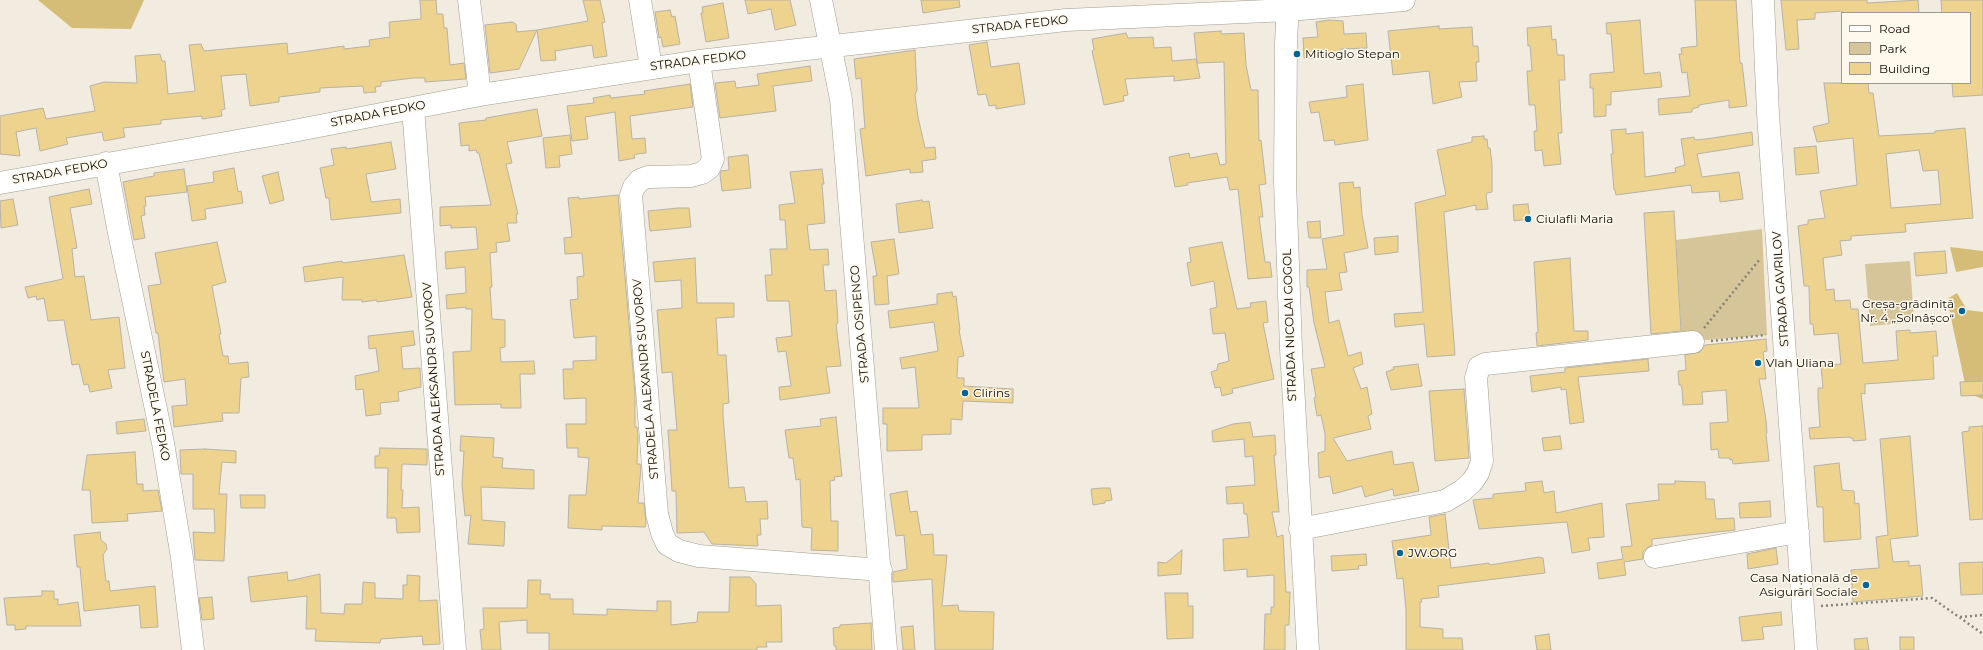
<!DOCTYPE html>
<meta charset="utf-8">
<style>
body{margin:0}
#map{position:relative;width:1983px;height:650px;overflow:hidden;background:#f1ecdf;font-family:Montserrat,sans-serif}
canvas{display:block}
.legend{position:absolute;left:1841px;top:12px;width:130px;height:72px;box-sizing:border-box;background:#fef9ec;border:1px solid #9e9a90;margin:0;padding:5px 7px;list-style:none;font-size:12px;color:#0d0b07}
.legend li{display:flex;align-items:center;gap:8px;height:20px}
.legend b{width:20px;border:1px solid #9e9a90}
</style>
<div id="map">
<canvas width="1983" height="650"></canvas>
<ul class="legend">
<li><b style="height:5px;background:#fff"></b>Road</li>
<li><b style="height:11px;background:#d5c598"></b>Park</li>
<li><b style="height:11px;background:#edd38d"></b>Building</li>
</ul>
</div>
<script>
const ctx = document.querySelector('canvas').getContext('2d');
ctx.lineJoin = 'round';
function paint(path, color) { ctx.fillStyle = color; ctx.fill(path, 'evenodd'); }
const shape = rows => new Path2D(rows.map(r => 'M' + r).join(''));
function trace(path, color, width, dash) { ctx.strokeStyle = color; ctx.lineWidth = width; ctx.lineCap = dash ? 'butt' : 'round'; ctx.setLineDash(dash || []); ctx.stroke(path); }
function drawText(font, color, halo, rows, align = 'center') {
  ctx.font = font + ' Montserrat,sans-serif'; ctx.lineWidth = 3; ctx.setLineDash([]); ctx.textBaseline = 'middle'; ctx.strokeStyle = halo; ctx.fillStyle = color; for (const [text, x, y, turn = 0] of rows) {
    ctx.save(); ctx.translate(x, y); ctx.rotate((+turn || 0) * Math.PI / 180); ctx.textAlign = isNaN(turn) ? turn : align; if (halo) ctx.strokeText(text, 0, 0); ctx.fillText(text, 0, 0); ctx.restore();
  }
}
paint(shape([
 [1762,229,1767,335,1682,342,1676,240],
 [1910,261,1914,322,1870,326,1865,264]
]), '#d5c598');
paint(shape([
 [38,0,144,0,131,29,72,28],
 [1950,247,1983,251,1983,267,1956,272],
 [1957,293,1967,310,1983,312,1983,399,1967,393,1947,299]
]), '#d5bc77');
const building = shape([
 [420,0,436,0,437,14,443,14,444,28,447,28,450,65,464,63,466,79,425,82,425,78,413,78,381,82,381,86,375,87,376,92,364,93,363,86,320,88,320,92,279,97,279,102,250,106,246,74,221,76,225,109,221,110,222,116,202,119,202,116,161,120,161,124,123,128,125,137,104,141,102,132,66,138,68,144,40,151,36,128,16,132,20,156,0,154,0,116,43,108,46,119,95,111,90,86,104,82,137,83,135,56,160,54,162,61,165,61,168,94,195,91,189,45,201,44,204,51,287,43,288,54,344,46,344,49,370,46,369,40,390,37,389,22,421,19,420,0],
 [583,0,600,0,605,22,602,23,607,56,594,58,592,45,555,51,556,60,541,61,537,30,588,21,583,0],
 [745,0,790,0,796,25,775,30,771,9,748,14,745,0],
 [921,0,959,0,960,7,923,13,921,0],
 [1695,0,1736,0,1740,63,1742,63,1747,106,1729,108,1729,100,1699,105,1699,107,1692,109,1692,112,1659,115,1658,99,1690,96,1687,72,1682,73,1679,54,1682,54,1681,48,1697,46,1695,0],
 [1781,0,1867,0,1867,3,1918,0,1919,13,1843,13,1842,11,1815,13,1815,19,1797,20,1799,49,1786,50,1781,0],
 [1941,0,1983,0,1983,95,1953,97,1952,83,1970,83,1970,13,1942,13,1941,0],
 [723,3,729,38,706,42,701,13,703,13,702,7,723,3],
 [670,10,672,17,675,16,680,44,663,47,661,37,659,38,655,12,670,10],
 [1329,20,1343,21,1344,34,1366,33,1367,48,1340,49,1340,52,1323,53,1324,58,1304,58,1303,38,1318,37,1316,22,1329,20],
 [1640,20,1644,74,1660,72,1662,87,1611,92,1611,105,1606,105,1606,116,1594,117,1593,88,1590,88,1590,74,1614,72,1611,34,1607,34,1606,23,1640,20],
 [512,22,516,24,517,32,537,30,519,69,490,73,485,25,512,22],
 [1439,26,1439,29,1472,27,1473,46,1478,46,1479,62,1476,62,1477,81,1459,82,1462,97,1433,104,1429,71,1393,75,1388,31,1439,26],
 [1551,26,1552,40,1556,39,1557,55,1564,55,1565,80,1559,80,1562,133,1558,133,1561,164,1544,166,1542,150,1535,151,1534,131,1537,131,1535,105,1529,105,1527,71,1532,71,1530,45,1528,46,1527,28,1551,26],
 [1221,31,1221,34,1244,33,1246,65,1251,90,1258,90,1259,141,1261,140,1266,184,1259,185,1263,217,1259,217,1265,262,1270,262,1272,277,1248,279,1238,189,1230,190,1227,177,1187,183,1188,185,1175,187,1169,157,1189,153,1190,158,1217,153,1220,165,1226,164,1224,62,1197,63,1194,33,1221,31],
 [1126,33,1128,38,1153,37,1154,48,1171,47,1172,61,1196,59,1200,78,1174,81,1174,76,1125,79,1128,95,1123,96,1124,101,1104,105,1092,51,1094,50,1092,39,1126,33],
 [987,42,991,67,1019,63,1025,104,996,109,996,105,989,106,986,94,978,95,969,45,987,42],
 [915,50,917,90,915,95,918,117,925,148,935,147,936,159,922,161,923,172,910,173,910,169,866,176,860,129,865,128,861,78,856,79,854,59,915,50],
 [810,66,812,81,773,86,776,111,720,118,715,83,735,81,736,88,759,85,757,74,810,66],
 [1824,83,1868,83,1869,93,1873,93,1879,136,1935,133,1935,131,1965,128,1973,218,1905,224,1906,232,1851,236,1851,240,1840,241,1842,255,1823,258,1826,290,1834,289,1835,301,1850,300,1851,309,1858,309,1863,363,1898,360,1896,331,1910,330,1910,333,1936,331,1938,356,1933,356,1934,379,1865,384,1865,394,1861,393,1866,440,1853,441,1853,438,1850,438,1850,437,1810,439,1809,428,1820,427,1818,398,1818,388,1823,388,1821,366,1841,364,1838,333,1814,335,1813,324,1810,324,1809,286,1804,286,1798,226,1808,224,1808,220,1825,218,1820,191,1857,185,1853,138,1817,142,1813,127,1829,123,1824,83],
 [1919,150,1923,171,1938,170,1941,204,1891,208,1886,154,1919,150],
 [690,84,693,107,630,116,632,139,645,138,646,153,637,154,634,155,635,158,619,161,615,112,585,117,588,139,572,141,567,106,594,103,593,98,610,95,611,98,645,94,644,91,690,84],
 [1363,84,1368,140,1335,145,1334,140,1324,141,1319,112,1311,113,1309,102,1347,97,1346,86,1363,84],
 [537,109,542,136,507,142,512,163,506,164,518,214,516,214,517,223,507,223,510,241,496,243,497,252,490,253,492,287,490,287,492,319,505,320,505,347,500,348,501,362,534,361,535,374,520,374,521,408,501,408,501,404,455,405,453,352,471,351,472,309,466,309,466,307,447,309,446,295,466,293,465,267,446,269,445,252,478,249,476,227,451,228,451,225,440,226,440,207,491,205,479,153,477,153,476,150,469,151,469,145,461,146,459,123,486,120,486,118,537,109],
 [1626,129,1626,134,1643,132,1645,177,1676,172,1675,168,1685,165,1681,139,1694,137,1695,140,1706,139,1752,132,1753,145,1697,154,1702,177,1739,172,1743,199,1720,202,1719,191,1692,193,1691,185,1616,195,1615,190,1614,190,1611,154,1613,154,1611,130,1626,129],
 [570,135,572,154,559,156,560,167,546,168,543,138,570,135],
 [1484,136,1484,139,1487,139,1488,148,1490,148,1492,163,1492,192,1487,193,1486,196,1488,209,1476,210,1476,205,1444,212,1455,355,1427,357,1424,324,1395,327,1394,314,1423,312,1415,203,1446,195,1437,150,1472,142,1472,137,1484,136],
 [391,142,396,169,366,174,371,202,400,199,401,213,331,220,329,198,326,198,320,168,334,165,331,149,346,147,346,149,391,142],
 [1816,146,1819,173,1796,175,1794,148,1816,146],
 [744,155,748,155,751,188,722,191,720,174,721,171,729,170,728,157,744,155],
 [234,168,238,192,241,191,243,203,205,209,206,219,192,221,187,186,214,182,213,172,234,168],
 [184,169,187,192,145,197,146,206,144,206,145,215,141,216,145,238,134,240,123,182,154,176,154,173,184,169],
 [822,169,824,184,822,184,825,223,807,225,810,250,828,249,829,265,823,265,825,291,836,290,838,323,836,324,841,366,826,367,830,393,780,400,779,387,791,386,786,351,778,352,776,338,792,336,789,301,767,301,765,275,772,275,770,249,787,249,785,220,780,220,779,205,795,203,790,172,822,169],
 [278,172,284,200,270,204,262,176,278,172],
 [1353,182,1354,188,1360,187,1362,215,1368,248,1344,253,1347,272,1339,273,1342,290,1325,292,1329,323,1339,320,1348,356,1361,352,1363,364,1353,368,1361,389,1367,387,1372,414,1368,416,1371,429,1333,438,1347,461,1392,451,1394,465,1413,462,1419,491,1394,496,1393,489,1365,497,1362,486,1333,494,1330,476,1319,478,1318,453,1325,451,1325,434,1321,415,1317,416,1314,398,1316,397,1311,369,1325,367,1314,323,1309,287,1307,287,1307,270,1327,269,1322,239,1344,235,1339,183,1353,182],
 [89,189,92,204,70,208,77,248,72,249,75,277,84,276,91,320,119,317,125,368,108,370,112,388,90,392,88,384,84,385,79,364,72,365,64,320,48,321,44,298,37,300,36,296,28,298,25,287,63,279,49,197,89,189],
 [618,195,635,394,635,427,637,427,638,436,637,464,640,464,641,466,638,503,644,503,646,524,645,527,602,526,602,530,568,528,569,495,586,495,589,458,578,457,578,448,567,448,566,424,586,424,586,398,564,399,563,369,573,369,573,361,596,360,596,336,574,338,570,300,578,299,577,277,584,276,582,253,565,254,564,238,572,237,568,198,579,197,579,199,618,195],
 [13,199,18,225,1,228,0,201,13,199],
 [922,200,923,202,929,201,933,228,899,233,896,204,922,200],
 [1528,204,1530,219,1514,221,1513,205,1528,204],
 [678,208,689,208,691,227,650,231,648,211,678,208],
 [1674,211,1681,331,1651,334,1644,213,1674,211],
 [1320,221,1321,238,1309,238,1307,222,1320,221],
 [1398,236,1398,252,1375,255,1374,238,1398,236],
 [894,239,899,274,887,276,889,304,875,305,873,276,877,276,871,242,894,239],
 [217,242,226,282,212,286,221,334,219,334,223,356,228,356,229,364,248,362,249,377,241,378,239,413,222,413,223,421,174,427,172,406,187,405,185,379,164,382,158,333,156,333,148,286,161,284,155,253,217,242],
 [1222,242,1237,309,1251,307,1250,303,1266,301,1268,322,1263,323,1274,379,1232,389,1233,393,1222,396,1220,387,1215,388,1211,372,1217,370,1218,364,1229,361,1225,333,1213,334,1210,309,1217,307,1214,281,1191,286,1187,263,1191,262,1189,248,1222,242],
 [1945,251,1947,273,1916,276,1914,253,1945,251],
 [404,255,412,297,377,302,377,300,362,302,362,300,342,300,343,277,305,282,303,267,342,261,343,263,404,255],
 [695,258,697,303,734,303,734,317,716,318,718,355,726,355,729,403,723,404,723,416,729,488,744,487,746,502,767,501,768,519,760,519,761,535,757,535,758,546,712,544,704,532,677,533,676,491,672,491,668,430,677,430,672,372,662,373,657,310,682,308,681,280,655,282,653,262,695,258],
 [1570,258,1574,331,1588,331,1588,340,1537,346,1536,333,1538,332,1534,262,1570,258],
 [952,292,953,297,956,296,960,330,959,330,964,356,958,357,957,378,964,378,964,386,1013,389,1013,403,963,401,962,420,951,419,951,434,922,435,922,450,887,451,887,424,883,424,883,408,919,408,915,367,902,369,900,358,938,351,934,322,890,328,888,311,937,304,937,294,952,292],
 [413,331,415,345,401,347,403,369,420,368,421,387,398,392,399,401,380,403,381,414,366,416,363,389,356,390,355,376,379,371,376,348,369,349,368,336,413,331],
 [1766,339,1767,351,1763,352,1766,379,1759,379,1766,420,1767,433,1766,434,1769,461,1733,464,1732,459,1730,460,1730,458,1719,458,1718,449,1711,450,1710,423,1728,422,1726,390,1702,392,1703,404,1683,405,1682,389,1681,385,1679,385,1678,371,1686,370,1685,355,1700,352,1705,345,1766,339],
 [1648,359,1649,371,1578,377,1584,422,1570,424,1566,389,1561,390,1561,387,1532,392,1530,376,1565,372,1565,368,1648,359],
 [1418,364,1422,386,1391,390,1386,372,1394,369,1393,367,1418,364],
 [1983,381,1983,395,1961,396,1960,382,1983,381],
 [1464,389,1469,458,1435,461,1429,391,1464,389],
 [836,417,842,476,834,477,835,480,830,481,831,521,838,521,838,551,811,550,812,528,802,527,800,479,796,480,793,458,789,458,785,430,821,426,820,419,836,417],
 [144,419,146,431,117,434,116,422,144,419],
 [1250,422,1253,437,1275,435,1276,455,1274,455,1279,512,1272,512,1277,537,1283,535,1286,592,1290,592,1289,625,1285,625,1285,650,1264,650,1265,614,1271,614,1271,607,1274,607,1274,575,1247,577,1247,569,1224,571,1223,539,1249,537,1247,514,1244,514,1243,503,1227,504,1226,487,1255,485,1253,456,1245,457,1244,439,1213,442,1212,431,1233,424,1250,422],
 [1983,426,1983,519,1970,520,1962,432,1969,431,1969,427,1983,426],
 [461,436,494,438,493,457,503,458,502,468,534,470,534,489,481,487,482,520,505,522,504,546,468,544,471,515,465,516,462,485,464,451,460,451,461,436],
 [1560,436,1562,449,1544,451,1542,438,1560,436],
 [1910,436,1918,536,1890,539,1893,562,1909,561,1909,566,1920,565,1923,596,1853,602,1851,570,1879,568,1876,537,1888,535,1880,439,1910,436],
 [380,448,427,449,427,465,402,464,401,490,403,490,402,508,419,507,420,532,397,533,396,518,387,518,388,468,375,468,375,456,379,456,380,448],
 [205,449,236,451,236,463,222,462,219,494,227,494,224,561,195,560,193,532,215,533,214,509,193,509,193,474,181,474,180,450,205,449],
 [135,452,137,484,143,484,143,491,158,490,162,511,127,514,128,521,92,523,90,490,82,490,87,455,135,452],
 [1839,463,1842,490,1854,491,1855,504,1859,503,1861,539,1824,542,1823,507,1817,507,1814,466,1839,463],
 [1542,481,1544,493,1554,491,1556,513,1602,503,1604,537,1588,538,1590,550,1572,553,1567,522,1479,529,1473,500,1493,498,1493,494,1526,491,1525,483,1542,481],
 [1675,481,1705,482,1706,499,1714,499,1716,519,1734,518,1735,530,1652,539,1652,545,1647,548,1643,552,1643,559,1624,562,1626,575,1599,579,1597,563,1623,559,1621,547,1632,546,1626,504,1659,500,1658,484,1675,484,1675,481],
 [1103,488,1110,488,1112,500,1105,501,1105,503,1093,505,1091,489,1103,488],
 [907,491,910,512,917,511,921,535,933,534,934,555,947,555,942,606,958,605,959,611,994,612,993,650,935,650,932,579,893,582,893,572,907,569,904,535,896,536,890,494,907,491],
 [240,495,265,495,265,508,241,508,240,495],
 [1770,501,1771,517,1740,518,1739,503,1770,501],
 [1445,514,1451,568,1489,563,1490,565,1539,557,1543,558,1545,573,1438,586,1439,597,1421,599,1422,602,1420,602,1420,627,1443,629,1443,638,1462,638,1463,650,1406,650,1406,610,1403,578,1397,579,1392,541,1431,535,1429,517,1445,514],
 [100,532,101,540,106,544,107,549,103,555,106,581,109,581,110,591,155,586,158,627,141,628,139,605,84,611,80,567,77,567,74,535,100,532],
 [1776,548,1778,564,1748,569,1747,554,1776,548],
 [1182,550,1181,574,1158,576,1158,562,1166,563,1182,550],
 [1366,554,1367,565,1358,566,1359,569,1332,571,1331,556,1366,554],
 [1983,562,1983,594,1961,595,1959,563,1983,562],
 [287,572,288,581,320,574,321,613,344,614,345,604,362,604,363,582,375,583,375,598,403,599,403,585,407,585,407,575,420,576,419,601,437,600,440,644,423,645,422,636,381,639,380,643,315,641,316,629,306,629,307,596,251,602,248,577,287,572],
 [730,577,750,577,756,584,756,606,781,605,782,642,766,642,767,647,757,647,757,650,549,650,549,633,527,633,527,620,499,622,501,650,482,650,480,630,484,629,483,608,527,608,528,580,541,580,540,594,550,594,550,599,573,599,573,614,607,615,607,609,657,611,657,601,671,601,671,625,697,622,698,612,729,612,730,577],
 [42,591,54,591,54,599,58,599,58,605,78,602,81,626,26,626,26,629,15,630,15,625,7,625,4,598,42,596,42,591],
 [1165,593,1188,593,1188,606,1193,606,1193,638,1167,639,1165,593],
 [212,597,214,619,202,620,199,598,212,597],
 [1781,612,1782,625,1762,627,1764,639,1742,641,1739,617,1781,612],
 [871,623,872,650,836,650,836,646,834,646,833,628,840,627,840,625,871,623],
 [913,626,915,650,903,650,901,627,913,626],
 [1549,634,1551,650,1537,650,1535,636,1549,634],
 [1900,637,1914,637,1914,650,1900,650,1900,637],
 [1867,638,1869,650,1855,650,1854,639,1867,638]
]);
paint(building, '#edd38d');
trace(building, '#b7b2a5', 1);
const minor = shape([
 [469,0,480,95],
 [640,0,651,67],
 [821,0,841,99,886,650],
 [1288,0,1286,44,1285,181,1291,349,1308,650],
 [1763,0,1768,114,1806,650],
 [699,61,713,159,709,168,702,173,691,176,648,177,640,180,634,187,631,195,657,514,662,533,667,544,679,551,699,556,881,570],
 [413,108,455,650],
 [106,163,118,228,163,443,182,558,193,650],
 [0,183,288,132,480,95,699,61,1066,20,1289,10,1404,0],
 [1300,529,1445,501,1462,491,1472,482,1478,473,1482,461,1476,378,1479,367,1485,364,1693,342],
 [1655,557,1798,532]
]);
trace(minor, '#a19c90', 23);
trace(shape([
 [1704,328,1760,259],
 [1711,341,1766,335],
 [1821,606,1932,598,1983,634],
 [1960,617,1983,615]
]), '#858279', 2.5, [2, 3]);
trace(minor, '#fff', 22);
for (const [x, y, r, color] of [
 [1297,54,4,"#056494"],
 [1528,219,4,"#056494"],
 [1962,311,4,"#056494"],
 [1758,363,4,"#056494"],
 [965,393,4,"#056494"],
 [1400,553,4,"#056494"],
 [1866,585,4,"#056494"]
]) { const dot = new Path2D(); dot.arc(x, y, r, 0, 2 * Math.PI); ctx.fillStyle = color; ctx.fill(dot); trace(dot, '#fef9ec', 1.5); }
drawText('12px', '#0d0b07', '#fef9ec', [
 ["STRADA FEDKO",1020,25,-6],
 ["STRADA FEDKO",698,61,-7],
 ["STRADA FEDKO",378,114,-11],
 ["STRADA FEDKO",60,172,-10],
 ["STRADA GAVRILOV",1781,289,-94],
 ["STRADA OSIPENCO",860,324,-95],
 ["STRADA NICOLAI GOGOL",1290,325,-92],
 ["STRADA ALEKSANDR SUVOROV",434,379,-94],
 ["STRADELA ALEXANDR SUVOROV",646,379,-95],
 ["STRADELA FEDKO",155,406,79]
]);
drawText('12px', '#0d0b07', '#fef9ec', [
 ["Mitioglo Stepan",1305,54],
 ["Ciulafli Maria",1536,219],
 ["Creșa-grădiniță",1954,304,"right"],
 ["Nr. 4 „Solnâșco“",1954,318,"right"],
 ["Vlah Uliana",1766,363],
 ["Clirins",973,393],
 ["JW.ORG",1408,553],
 ["Casa Națională de",1858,578,"right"],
 ["Asigurări Sociale",1858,592,"right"]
], 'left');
</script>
